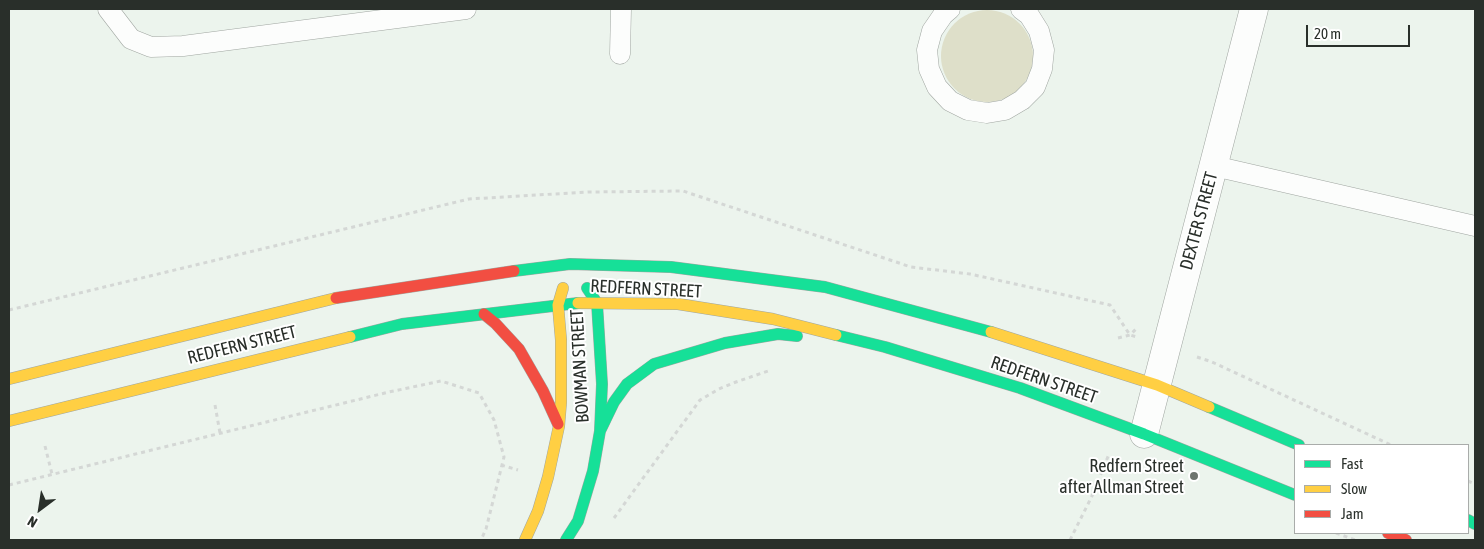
<!DOCTYPE html>
<style>
body{margin:0}
#map{position:relative;width:1484px;height:549px;overflow:hidden;background:#ecf4ed;font-family:"Asap Condensed",sans-serif}
canvas{display:block}
.frame{position:absolute;inset:0;border:10px solid #292f2a;pointer-events:none}
.legend{position:absolute;left:1294px;top:444px;width:175px;height:90px;box-sizing:border-box;background:#fff;border:1px solid #a9acaa;margin:0;padding:6px 9px;list-style:none;font-size:15px;color:#292f2a}
.legend li{display:flex;align-items:center;gap:10px;height:25px}
.legend b{width:25px;border:1px solid #a9acaa}
.north{position:absolute;left:15px;top:484px;width:50px;height:50px;-webkit-text-stroke:4px #fff;paint-order:stroke;rotate:211deg;font-size:14px;font-weight:700;line-height:20px;text-align:center;color:#292f2a}
.north::after{content:'';display:block;margin:auto;width:18px;height:22px;background:#292f2a;clip-path:polygon(50% 0,100% 100%,50% 72%,0 100%)}
.scale{position:absolute;left:1306px;top:25px;width:104px;height:22px;box-sizing:border-box;border:2px solid #292f2a;border-top:0;padding-left:6px;font-size:15px;line-height:18px;white-space:nowrap;color:#292f2a;-webkit-text-stroke:4px #fff;paint-order:stroke}
</style>
<div id="map">
<canvas width="1484" height="549"></canvas>
<div class="frame"></div>
<ul class="legend">
<li><b style="height:6px;background:#16e098"></b>Fast</li>
<li><b style="height:6px;background:#ffcf43"></b>Slow</li>
<li><b style="height:6px;background:#f24e42"></b>Jam</li>
</ul>
<div class="north">N</div>
<div class="scale">20 m</div>
</div>
<script>
const ctx = document.querySelector('canvas').getContext('2d');
ctx.lineJoin = 'round';
function paint(path, color) { ctx.fillStyle = color; ctx.fill(path, 'evenodd'); }
const shape = rows => new Path2D(rows.map(r => 'M' + r).join(''));
function trace(path, color, width, dash) { ctx.strokeStyle = color; ctx.lineWidth = width; ctx.lineCap = dash ? 'butt' : 'round'; ctx.setLineDash(dash || []); ctx.stroke(path); }
function drawText(font, color, halo, rows, align = 'center') {
  ctx.font = font + ' "Asap Condensed",sans-serif'; ctx.lineWidth = 4; ctx.setLineDash([]); ctx.textBaseline = 'middle'; ctx.strokeStyle = halo; ctx.fillStyle = color; for (const [text, x, y, turn = 0] of rows) {
    ctx.save(); ctx.translate(x, y); ctx.rotate((+turn || 0) * Math.PI / 180); ctx.textAlign = isNaN(turn) ? turn : align; if (halo) ctx.strokeText(text, 0, 0); ctx.fillText(text, 0, 0); ctx.restore();
  }
}
paint(shape([
 '941 56a46 46 0 1 1 92 0a46 46 0 1 1-92 0Z'
]), '#dedfc9');
const lane = shape([
 [108,9,131,39,151,47,183,46,466,9],
 [950,9,943,15,932,31,927,50,929,69,937,87,950,101,968,110,987,113,1005,110,1022,100,1035,87,1042,69,1044,50,1039,31,1029,15,1021,9],
 [620,54,621,9],
 [1214,166,1475,226]
]);
const street = shape([
 [1144,434,1254,9]
]);
const fast = shape([
 [514,271,570,264,671,267,825,287,991,332],
 [836,335,885,347,1020,388,1144,434,1295,495],
 [350,337,402,324,578,303],
 [1209,407,1299,445],
 [600,431,614,402,627,384,654,364,725,343,778,334,797,336],
 [1468,520,1475,524],
 [566,540,578,521,593,471,600,431,602,384,597,303,587,288]
]);
const slow = shape([
 [578,303,678,304,773,319,836,335],
 [991,332,1157,385,1209,407],
 [9,379,336,298],
 [9,421,350,337],
 [525,540,538,511,548,477,559,426,561,402,561,340,558,305,563,288]
]);
const jam = shape([
 [336,298,514,271],
 [484,314,495,323,519,349,543,391,558,424],
 [1388,533,1406,540]
]);
trace(lane, '#a0a6a1', 21);
trace(street, '#a0a6a1', 29);
trace(fast, '#a0a6a1', 12);
trace(slow, '#a0a6a1', 12);
trace(jam, '#a0a6a1', 12);
trace(shape([
 [9,310,469,199,588,192,683,191,911,267,970,274,1110,305,1130,335,1137,337],
 [1118,338,1130,335,1138,327],
 [1197,357,1212,362,1391,445],
 [215,405,220,433],
 [45,446,52,474],
 [501,465,518,470],
 [1468,481,1475,484],
 [9,485,389,392,441,381,479,393,494,420,504,457,486,529,481,540],
 [614,518,700,400,719,389,736,382,771,370],
 [1336,533,1355,540],
 [1070,540,1092,496,1109,454]
]), '#d4d7d5', 3, [4, 4]);
trace(lane, '#fcfdfc', 20);
trace(street, '#fcfdfc', 28);
trace(fast, '#16e098', 11);
trace(slow, '#ffcf43', 11);
trace(jam, '#f24e42', 11);
for (const [x, y, r, color] of [
 [1194,476,5,"#6d746e"]
]) { const dot = new Path2D(); dot.arc(x, y, r, 0, 2 * Math.PI); ctx.fillStyle = color; ctx.fill(dot); trace(dot, '#fff', 2); }
drawText('18px', '#292f2a', '#fff', [
 ["DEXTER STREET",1199,221,-75],
 ["REDFERN STREET",646,289,3],
 ["REDFERN STREET",242,345,-14],
 ["BOWMAN STREET",580,366,-93],
 ["REDFERN STREET",1044,380,19]
]);
drawText('18px', '#292f2a', '#fff', [
 ["Redfern Street",1184,466],
 ["after Allman Street",1184,487]
], 'right');
</script>
